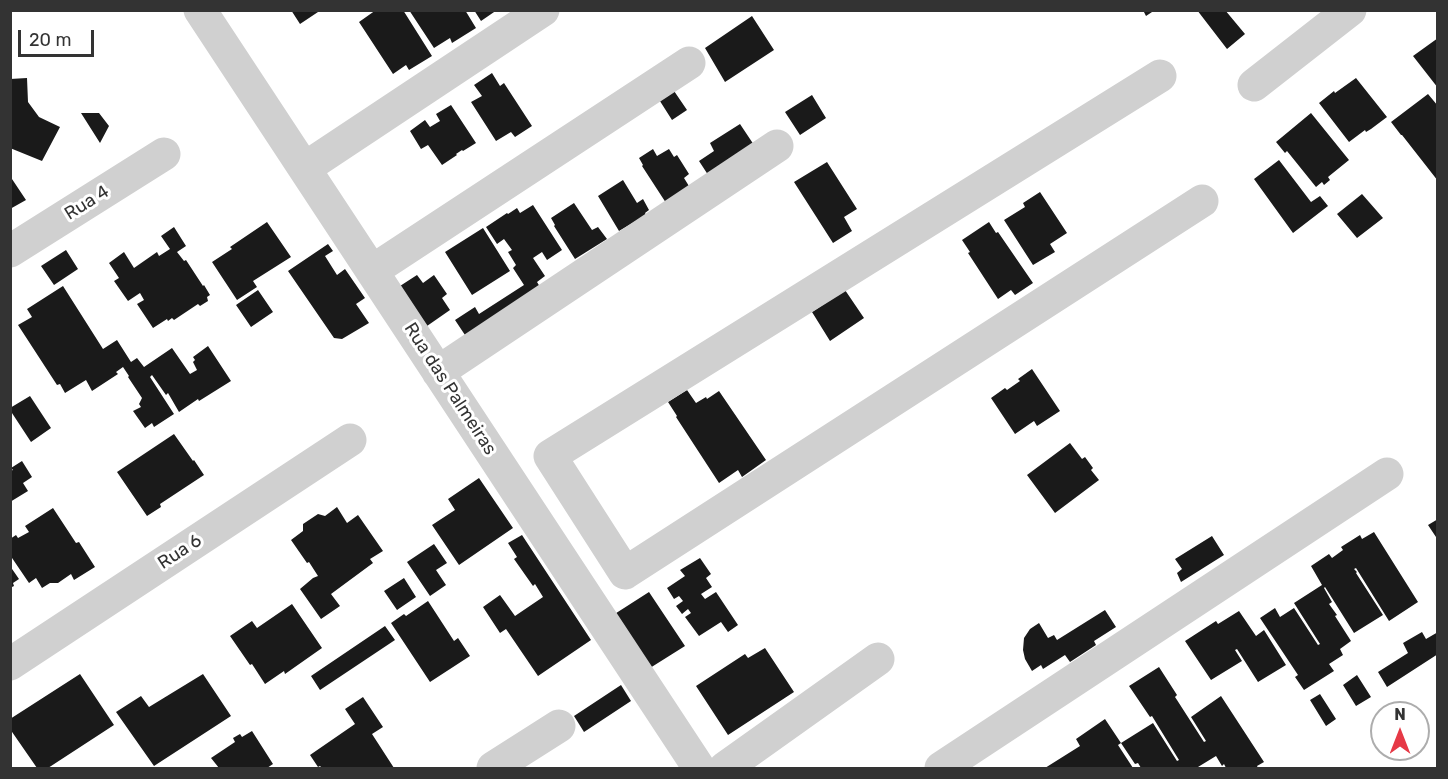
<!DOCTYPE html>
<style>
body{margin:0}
#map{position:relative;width:1448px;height:779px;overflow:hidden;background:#fff;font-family:Rubik,sans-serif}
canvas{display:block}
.frame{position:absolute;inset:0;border:12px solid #333;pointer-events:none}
.north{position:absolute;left:1370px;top:701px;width:60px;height:60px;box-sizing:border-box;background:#fff;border:2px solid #adadad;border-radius:50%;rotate:0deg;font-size:16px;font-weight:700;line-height:24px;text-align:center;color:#333}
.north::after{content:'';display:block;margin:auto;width:21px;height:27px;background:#e63946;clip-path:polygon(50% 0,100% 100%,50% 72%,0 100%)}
.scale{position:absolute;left:18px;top:30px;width:76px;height:27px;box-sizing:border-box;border:3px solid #333;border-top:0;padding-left:8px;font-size:18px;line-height:21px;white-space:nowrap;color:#333;-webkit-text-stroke:4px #fff;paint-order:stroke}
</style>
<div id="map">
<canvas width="1448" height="779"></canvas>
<div class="frame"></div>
<div class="north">N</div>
<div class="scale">20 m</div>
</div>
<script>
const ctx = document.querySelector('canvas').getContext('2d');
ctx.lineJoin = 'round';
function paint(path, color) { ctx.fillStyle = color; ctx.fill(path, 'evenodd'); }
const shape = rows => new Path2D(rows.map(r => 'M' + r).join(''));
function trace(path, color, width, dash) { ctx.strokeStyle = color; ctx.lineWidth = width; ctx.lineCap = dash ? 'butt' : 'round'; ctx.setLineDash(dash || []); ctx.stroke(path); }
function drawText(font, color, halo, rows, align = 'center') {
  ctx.font = font + ' Rubik,sans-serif'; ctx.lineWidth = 6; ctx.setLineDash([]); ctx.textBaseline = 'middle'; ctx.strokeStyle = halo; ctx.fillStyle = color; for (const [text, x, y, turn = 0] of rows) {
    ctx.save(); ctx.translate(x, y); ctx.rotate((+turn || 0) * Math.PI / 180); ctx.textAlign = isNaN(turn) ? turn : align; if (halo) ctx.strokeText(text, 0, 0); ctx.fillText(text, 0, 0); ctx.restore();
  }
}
paint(shape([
 [291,10,321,10,300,24],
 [376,10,403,10,432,56,409,70,406,65,393,74,359,22],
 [409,10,465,10,476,28,452,43,450,38,434,48],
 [474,10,497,10,481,21],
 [1143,10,1155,10,1146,16],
 [1197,10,1225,10,1245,34,1227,49],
 [752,16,774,50,725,82,705,48],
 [1438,38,1438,88,1413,56],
 [492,73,500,86,504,83,532,126,515,137,511,132,496,141,471,102,482,96,474,85],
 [27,78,28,102,39,117,60,127,42,161,10,148,10,79],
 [1356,78,1387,117,1371,129,1366,132,1365,130,1349,142,1319,103,1334,91,1335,93],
 [672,88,687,110,672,120,658,98],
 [1428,94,1438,106,1438,181,1402,135,1401,135,1391,122],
 [812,95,826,118,800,135,785,112],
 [451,105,476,143,463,151,462,150,456,154,457,155,442,165,428,145,421,149,410,131,425,120,430,127,440,121,436,114],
 [81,113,99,113,109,126,100,143],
 [1311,113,1349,160,1328,177,1330,180,1324,185,1322,182,1316,187,1287,151,1285,153,1276,142],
 [740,124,760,154,714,184,699,161,714,151,710,143],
 [653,149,657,156,669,149,674,157,677,155,689,174,684,178,692,191,668,206,642,166,643,165,639,158],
 [1279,160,1311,202,1320,196,1328,206,1293,233,1254,179],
 [827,162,857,209,844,217,852,231,833,243,794,182],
 [10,176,26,200,10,209],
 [623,180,637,203,643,199,649,210,645,213,646,215,619,231,598,196],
 [1040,192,1067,233,1050,244,1055,252,1033,265,1004,220,1025,207,1023,203],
 [1362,194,1383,218,1357,238,1337,214],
 [574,203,592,230,598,227,607,239,575,259,554,226,555,225,551,218],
 [533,205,562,250,547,260,542,252,533,258,545,276,537,282,540,287,469,341,455,320,475,307,479,314,524,285,513,268,516,265,508,252,512,250,504,239,497,244,486,227,507,213,508,214,517,208,520,213],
 [267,222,291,257,253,281,257,287,237,300,212,262,232,249,230,247],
 [989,222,996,233,998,232,1033,283,1015,295,1011,290,998,299,968,253,970,252,962,240],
 [174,227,186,246,177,252,184,261,186,260,203,286,204,285,210,295,207,297,208,301,200,306,198,304,174,320,172,318,168,321,167,319,153,328,137,304,144,300,140,293,128,301,114,281,119,278,109,263,124,252,134,268,157,252,159,256,170,249,161,236],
 [483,228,510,271,472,295,445,252],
 [328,244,333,251,325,256,337,275,345,269,365,298,356,304,369,323,342,339,334,338,288,271],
 [66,250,78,269,54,285,41,266],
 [417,275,423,283,434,275,447,294,442,298,450,310,427,326,400,286],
 [63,286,103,349,117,340,131,362,137,358,144,367,172,348,190,374,197,370,193,362,195,360,193,357,208,346,231,381,199,401,198,399,179,412,168,393,166,395,152,375,150,377,174,414,154,427,152,423,145,428,133,411,141,407,139,404,142,398,128,377,129,376,123,367,116,372,118,374,92,391,86,380,65,393,60,384,57,385,18,325,32,317,27,309],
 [258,290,273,312,251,327,236,305],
 [845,290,864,318,830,341,812,312],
 [1032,369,1060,411,1037,426,1034,421,1015,434,991,398,1005,388,1007,390,1020,381,1018,379],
 [687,390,696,403,706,397,707,399,719,391,766,460,742,477,738,470,719,483,676,417,677,416,668,402],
 [30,396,51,428,31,442,10,410,10,408],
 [174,434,193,461,194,460,204,475,160,504,161,507,147,516,117,472],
 [1070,443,1082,459,1085,457,1093,468,1091,470,1099,480,1055,513,1027,475],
 [22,461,32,477,23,483,28,491,10,502,10,471,13,470,11,468],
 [479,478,513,528,459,565,432,525,455,510,448,499],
 [337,507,347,523,358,515,383,551,370,559,373,563,331,594,340,606,321,619,300,589,313,578,318,576,309,562,307,563,291,540,303,531,303,524,318,514,325,516],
 [53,508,76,543,79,542,95,567,74,580,71,574,58,583,50,583,42,588,36,578,29,583,10,555,10,539,16,535,18,538,29,532,25,526],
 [1438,519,1438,540,1428,525],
 [1374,532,1418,602,1389,621,1356,568,1354,569,1357,572,1356,573,1383,615,1354,633,1325,587,1324,588,1332,602,1329,604,1337,615,1335,616,1351,641,1340,649,1343,655,1329,664,1334,671,1304,690,1295,677,1298,675,1260,618,1275,608,1280,617,1294,608,1318,645,1320,644,1294,603,1322,585,1311,566,1329,554,1332,558,1343,550,1341,547,1360,535,1362,539],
 [522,535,591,640,538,676,506,629,500,633,483,607,500,595,515,616,543,597,535,584,533,586,514,559,517,557,508,543],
 [1212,536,1224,555,1181,582,1177,573,1182,569,1175,559],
 [434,544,447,563,436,570,446,585,430,596,407,562],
 [700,558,711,574,706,578,712,587,701,594,705,599,716,592,738,625,728,632,721,622,699,636,685,617,691,613,688,609,682,614,676,606,683,601,679,596,674,599,667,588,685,576,680,570],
 [10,566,19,579,13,583,14,586,10,588],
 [404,578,416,597,397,610,384,591],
 [649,592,685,646,650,668,610,617],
 [428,601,454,641,458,638,470,656,430,682,391,623,404,614,406,616],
 [292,604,322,648,285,674,284,671,265,684,252,664,250,665,230,636,252,621,257,628],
 [1105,610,1116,627,1094,641,1096,645,1070,662,1065,655,1043,669,1041,665,1032,671,1025,659,1023,650,1024,638,1030,629,1039,623,1048,638,1054,635,1057,640],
 [1239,611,1256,636,1264,630,1286,665,1258,682,1237,649,1235,650,1242,661,1211,680,1185,641,1216,621,1218,624],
 [385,626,395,640,320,690,311,676],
 [1422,632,1426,639,1438,632,1438,654,1387,687,1378,672,1408,653,1403,643],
 [765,648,794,692,728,735,696,686,745,654,748,658],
 [1159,667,1177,695,1175,697,1177,700,1204,742,1206,741,1191,717,1221,696,1264,762,1257,766,1258,768,1226,768,1224,764,1222,766,1216,756,1198,767,1199,768,1141,768,1138,763,1135,764,1121,743,1153,723,1177,761,1179,760,1152,716,1150,717,1129,686],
 [80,674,114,725,48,768,37,768,10,729,10,719],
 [203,674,231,716,154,766,116,712,141,696,149,707],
 [1357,675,1371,697,1356,706,1343,685],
 [621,685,631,701,584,732,574,716],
 [1320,694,1336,719,1326,726,1310,700],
 [363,697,383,727,372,734,394,768,322,768,320,766,318,767,310,755,355,724,345,709],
 [1105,719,1121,743,1118,745,1133,768,1045,768,1080,746,1076,739],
 [252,731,273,764,267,768,219,768,211,758,235,742,233,738,240,734,242,737]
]), '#1a1a1a');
trace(shape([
 [200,10,699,768],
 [1160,76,550,456,625,573,1202,201],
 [1254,85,1350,10],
 [305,168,543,10],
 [10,251,164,154],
 [372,271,689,63],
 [438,372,777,146],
 [10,664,350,440],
 [493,768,559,726],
 [725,768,878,659],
 [941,768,1387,474]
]), '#d0d0d0', 33);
drawText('18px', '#333', '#fff', [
 ["Rua 4",87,203,-32],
 ["Rua das Palmeiras",450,389,57],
 ["Rua 6",180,552,-33]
]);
</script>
